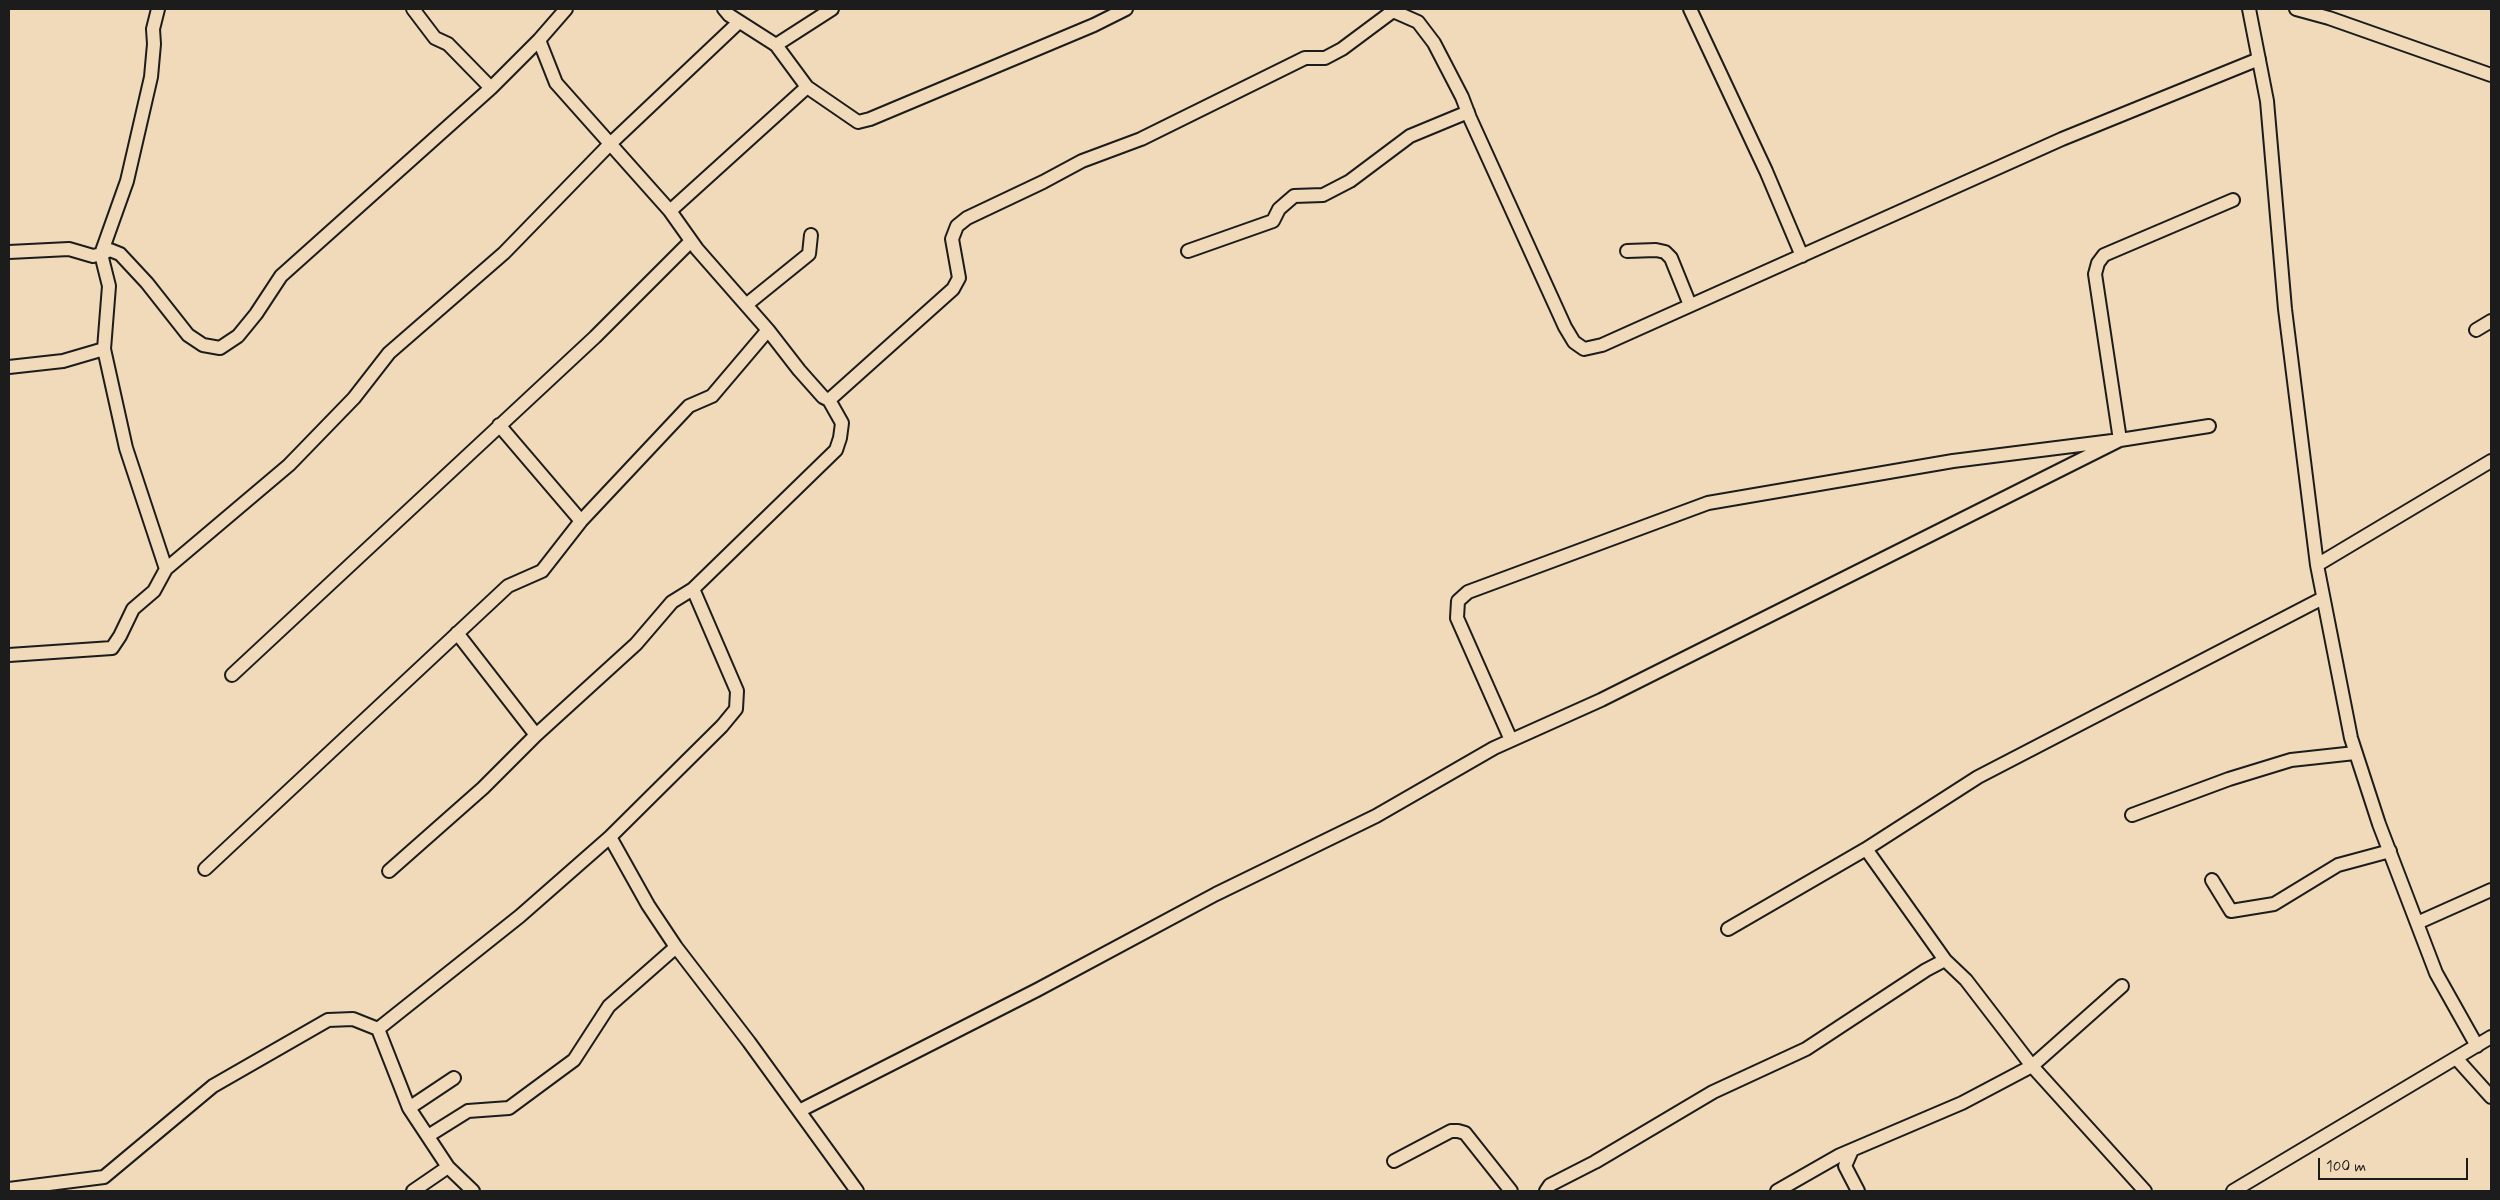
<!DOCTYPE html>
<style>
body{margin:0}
#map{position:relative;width:2500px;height:1200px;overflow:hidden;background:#f0dab9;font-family:Mynerve,sans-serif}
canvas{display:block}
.frame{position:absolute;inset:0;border:10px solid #1c1c1c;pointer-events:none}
.scale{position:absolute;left:2318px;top:1158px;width:150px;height:22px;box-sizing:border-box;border:2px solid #1c1c1c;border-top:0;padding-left:6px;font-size:15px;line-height:18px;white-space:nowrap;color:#1c1c1c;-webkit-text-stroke:4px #f0dab9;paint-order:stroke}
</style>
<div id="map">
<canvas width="2500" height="1200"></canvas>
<div class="frame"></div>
<div class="scale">100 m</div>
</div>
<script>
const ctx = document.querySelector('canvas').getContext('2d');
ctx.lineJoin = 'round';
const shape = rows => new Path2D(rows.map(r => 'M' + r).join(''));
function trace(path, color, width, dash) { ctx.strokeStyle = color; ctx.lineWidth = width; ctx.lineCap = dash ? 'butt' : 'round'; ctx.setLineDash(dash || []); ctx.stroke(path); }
const minor = shape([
 [158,9,153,29,154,44,151,77,127,181,101,254,110,250,120,254,147,283,188,335,203,345,220,348,238,336,256,314,281,276,491,88,539,40,566,9],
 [413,9,435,38,448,44,491,88],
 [1690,9,1766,171,1802,256],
 [2249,9,2267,101,2285,309,2317,565,2351,738,2379,824,2436,973,2477,1046],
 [2296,9,2329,18,2491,75],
 [776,45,832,9],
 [807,87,858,122,870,119,1094,25,1126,9],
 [670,211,807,87,776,45,729,15,724,9],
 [1188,251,1273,221,1279,209,1294,196,1323,195,1350,181,1410,136,1468,112],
 [1627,251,1656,250,1665,252,1671,258,1690,305],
 [9,252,69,249,93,256,101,254,109,286,104,349,126,448,166,569],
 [746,305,809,254,811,235],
 [2476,330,2491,321],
 [9,367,63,361,104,349],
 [829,400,953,289,959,278,952,239,957,226,967,218,1043,182,1082,161,1141,139,1305,58,1325,58,1342,49,1393,11,1418,22,1434,43,1462,97,1470,118,1565,327,1574,342,1584,349,1602,345,2062,139,2259,59],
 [499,425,581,521],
 [2317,565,2491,461],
 [457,633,536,735],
 [9,655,112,648,120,636,133,609,154,591,166,569,289,465,354,398,389,353,504,253,610,144,739,22],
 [232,675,595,337,691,241],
 [1511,740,1457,618,1458,601,1468,592,1708,503,1953,461,2120,440,2209,426],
 [2132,815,2229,779,2291,760,2355,753],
 [610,837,648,905,676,947,749,1042,857,1191],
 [1866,849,1978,777,2323,598],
 [205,869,508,586,542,571,581,521,689,406,712,396,768,330],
 [389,871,483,788,536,735,636,644,672,602,693,589,836,450,840,438,842,423,829,400,823,397,799,370,768,330,697,249,670,211,556,83,539,40],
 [2212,880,2231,911,2274,904,2338,865,2390,851],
 [2417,923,2491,890],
 [1728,929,1866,849,1945,960],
 [378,1029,520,916,610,837,722,726,736,709,737,691,693,589],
 [2456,1058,2491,1097],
 [799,1111,1037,990,1216,894,1376,816,1494,748,1601,700,2120,440,2095,274,2098,263,2104,255,2233,200],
 [428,1136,468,1111,509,1108,574,1060,609,1006,676,947],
 [1852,1150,1845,1166,1858,1191],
 [1394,1161,1451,1131,1458,1131,1465,1133,1511,1191],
 [448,1167,409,1108,454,1078],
 [9,1189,104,1177,213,1086,328,1020,353,1019,378,1029,409,1108],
 [413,1191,448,1167,473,1191],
 [1546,1191,1550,1185,1595,1162,1713,1092,1806,1049,1926,970,1945,960,1966,980,2032,1066,2145,1191],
 [1777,1191,1840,1155,1962,1103,2032,1066,2122,986],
 [2233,1191,2491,1037]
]);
trace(minor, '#1c1c1c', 16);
trace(minor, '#f0dab9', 12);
</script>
